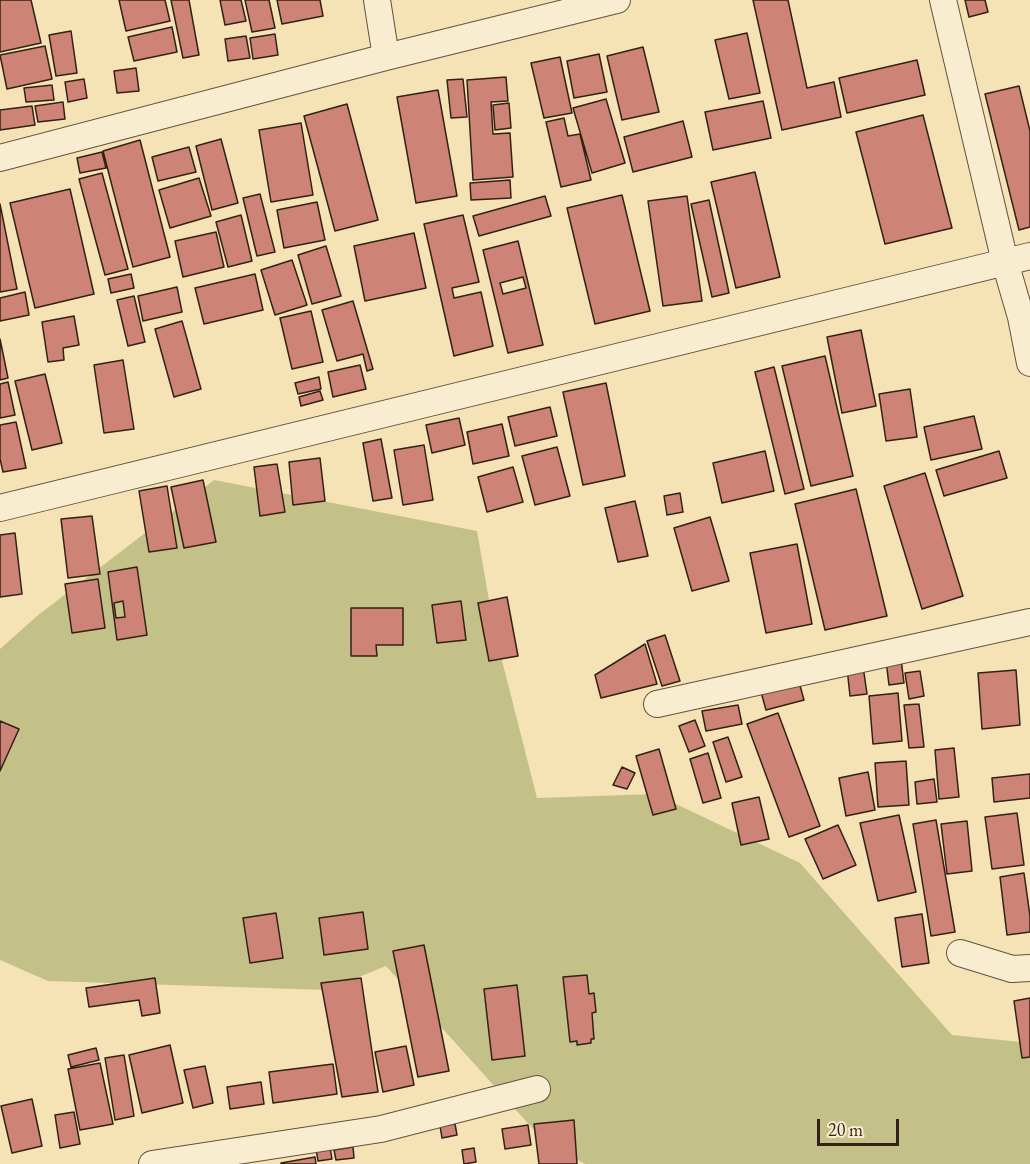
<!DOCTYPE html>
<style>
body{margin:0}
#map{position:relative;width:1030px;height:1164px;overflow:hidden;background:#f5e3b6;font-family:"EB Garamond",serif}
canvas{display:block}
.scale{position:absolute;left:817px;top:1119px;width:82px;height:27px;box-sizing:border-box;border:3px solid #322115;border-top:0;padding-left:8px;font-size:18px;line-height:21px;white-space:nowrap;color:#322115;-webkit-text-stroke:4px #f8edd0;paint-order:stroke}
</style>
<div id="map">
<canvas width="1030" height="1164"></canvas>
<div class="scale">20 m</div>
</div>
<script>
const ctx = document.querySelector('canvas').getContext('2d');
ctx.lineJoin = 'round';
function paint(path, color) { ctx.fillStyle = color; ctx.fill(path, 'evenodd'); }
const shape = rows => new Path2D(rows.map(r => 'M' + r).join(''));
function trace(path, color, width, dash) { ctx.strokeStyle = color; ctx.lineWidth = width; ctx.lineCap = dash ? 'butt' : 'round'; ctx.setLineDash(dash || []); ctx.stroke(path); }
paint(shape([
 [214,480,477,531,494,629,537,798,655,794,800,863,952,1035,1030,1043,1030,1164,585,1164,543,1140,386,966,327,990,48,981,0,960,0,649,37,616]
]), '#c4c188');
const building = shape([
 [0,0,31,0,41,43,0,52,0,0],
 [119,0,165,0,170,21,126,31,119,0],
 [171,0,189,0,199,55,183,58,171,0],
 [220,0,241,0,246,21,225,25,220,0],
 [245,0,269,0,275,28,252,32,245,0],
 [277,0,320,0,323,16,282,24,277,0],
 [753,0,788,0,807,88,834,82,841,117,782,130,753,0],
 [965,0,985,0,988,12,969,17,965,0],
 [172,27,177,52,134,61,128,37,172,27],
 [71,31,77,73,56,76,49,35,71,31],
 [747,33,760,93,729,99,715,40,747,33],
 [275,34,278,55,253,59,250,38,275,34],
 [246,36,250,58,228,61,225,39,246,36],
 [45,46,52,79,7,89,0,55,45,46],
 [643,47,659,112,622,120,607,56,643,47],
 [599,54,607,92,574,98,567,61,599,54],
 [560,57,572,113,544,118,531,63,560,57],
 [917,60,925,95,847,113,839,78,917,60],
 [136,68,139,91,117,93,114,71,136,68],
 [506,77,508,101,491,102,493,134,510,133,513,177,473,180,467,80,506,77],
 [84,79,87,98,68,102,65,82,84,79],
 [463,79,467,117,451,118,447,80,463,79],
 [52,85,54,100,26,102,24,88,52,85],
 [1019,86,1030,131,1030,227,1019,230,985,94,1019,86],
 [438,90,457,196,416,203,397,97,438,90],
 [606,99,625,163,592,173,573,108,606,99],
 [763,101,771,138,713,150,705,112,763,101],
 [63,102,65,119,38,122,35,106,63,102],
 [509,103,511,128,495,130,493,105,509,103],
 [347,104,378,220,335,231,304,116,347,104],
 [32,106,35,125,0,130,0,110,32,106],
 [923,115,952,228,885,244,856,132,923,115],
 [564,118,568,136,580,134,591,180,561,187,546,122,564,118],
 [683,121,692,157,633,172,624,137,683,121],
 [301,123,313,195,271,202,259,130,301,123],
 [221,139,238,203,212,210,196,146,221,139],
 [140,140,170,257,133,267,103,151,140,140],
 [189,147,196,172,158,181,152,157,189,147],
 [102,152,106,168,80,173,77,158,102,152],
 [755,172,780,277,736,288,711,182,755,172],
 [102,173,128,269,105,275,79,179,102,173],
 [199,178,211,216,170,228,159,190,199,178],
 [510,180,511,198,471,200,470,183,510,180],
 [70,189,94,294,35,308,10,203,70,189],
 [260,194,275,252,257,256,243,198,260,194],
 [622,195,650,311,595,324,567,208,622,195],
 [545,196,551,216,479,236,473,216,545,196],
 [687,196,702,301,663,306,648,201,687,196],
 [709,200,729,293,712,297,691,204,709,200],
 [317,202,325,240,284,248,277,210,317,202],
 [0,204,17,289,0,292,0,204],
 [241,215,252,261,228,267,216,222,241,215],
 [463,215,479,282,452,288,454,298,481,292,493,346,454,356,424,224,463,215],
 [216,232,224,267,183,277,175,241,216,232],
 [414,233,426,288,365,301,354,246,414,233],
 [518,241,543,345,508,353,483,250,518,241],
 [523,277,526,288,503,294,500,283,523,277],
 [326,246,341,296,312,304,298,255,326,246],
 [292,260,307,305,275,315,261,270,292,260],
 [131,274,134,288,111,293,108,279,131,274],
 [255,274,263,310,204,324,195,288,255,274],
 [177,287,182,312,143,321,138,296,177,287],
 [25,292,29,315,0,321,0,298,25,292],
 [134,296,145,342,128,346,117,300,134,296],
 [353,301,373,369,367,371,363,354,337,361,322,310,353,301],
 [311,311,323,362,292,369,280,318,311,311],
 [74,316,79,345,63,348,64,360,48,362,42,322,74,316],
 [182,321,201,389,174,397,155,329,182,321],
 [861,330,876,406,842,413,827,337,861,330],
 [0,339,8,378,0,380,0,339],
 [825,356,853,476,811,486,782,366,825,356],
 [123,360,134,429,104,433,94,365,123,360],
 [360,365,366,389,333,397,328,372,360,365],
 [774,367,804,489,785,494,755,372,774,367],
 [45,374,62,443,32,450,15,381,45,374],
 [319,377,321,389,298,394,295,383,319,377],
 [8,382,15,415,0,418,0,384,8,382],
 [606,383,625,476,583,485,563,392,606,383],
 [910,389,917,437,886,441,879,394,910,389],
 [320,391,323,400,301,406,299,397,320,391],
 [550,407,557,436,515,446,508,417,550,407],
 [974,416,982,449,931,460,924,427,974,416],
 [459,418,465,445,432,453,426,425,459,418],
 [16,422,26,468,3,472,0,459,0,425,16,422],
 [502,424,509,456,473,464,467,432,502,424],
 [381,439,392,498,373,501,363,443,381,439],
 [424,445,433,500,403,505,394,450,424,445],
 [557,447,570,496,535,505,522,456,557,447],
 [765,451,774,491,722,503,713,463,765,451],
 [999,451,1007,478,944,496,936,470,999,451],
 [320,458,325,501,293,505,289,462,320,458],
 [277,464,285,512,260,516,254,467,277,464],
 [513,467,523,502,487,512,478,477,513,467],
 [925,473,963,596,922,609,884,486,925,473],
 [203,480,216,542,184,548,171,487,203,480],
 [167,486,177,548,149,552,139,491,167,486],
 [856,489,887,616,825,630,795,504,856,489],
 [680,493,683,512,667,515,664,496,680,493],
 [635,501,648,556,618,562,605,508,635,501],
 [92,516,100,574,68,578,61,519,92,516],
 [710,517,729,581,692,591,674,528,710,517],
 [15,533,22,594,0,597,0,535,15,533],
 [797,544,812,624,766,633,750,553,797,544],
 [137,567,147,635,117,640,108,572,137,567],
 [123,601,125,617,116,618,114,603,123,601],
 [98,579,105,628,72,633,65,584,98,579],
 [507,597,518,656,489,661,478,603,507,597],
 [461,601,466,640,437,643,432,605,461,601],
 [351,608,403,608,403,645,376,645,377,656,351,656,351,608],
 [665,635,680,681,662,686,647,641,665,635],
 [645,644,657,684,601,698,595,675,645,644],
 [901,659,904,683,889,685,886,661,901,659],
 [863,666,867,694,850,696,847,668,863,666],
 [1016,670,1020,725,982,729,978,673,1016,670],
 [920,671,924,696,909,699,905,673,920,671],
 [799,682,804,700,766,710,761,692,799,682],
 [898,693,902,741,873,744,869,696,898,693],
 [919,704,924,747,909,748,904,705,919,704],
 [738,705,742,724,706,731,702,711,738,705],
 [778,713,820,826,789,837,747,724,778,713],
 [695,720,705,746,689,752,679,726,695,720],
 [0,721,19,729,0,771,0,721],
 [728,737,742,777,726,782,713,742,728,737],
 [954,748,959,797,939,799,935,750,954,748],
 [659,749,676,809,653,815,636,756,659,749],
 [708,753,721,798,703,803,690,759,708,753],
 [906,761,909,805,878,807,875,763,906,761],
 [622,767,635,773,627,789,613,785,622,767],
 [868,772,875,810,846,816,839,778,868,772],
 [1030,774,1030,798,994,802,992,778,1030,774],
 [934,779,937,802,917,804,915,782,934,779],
 [759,797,769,839,741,845,732,803,759,797],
 [1017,813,1024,865,992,869,985,817,1017,813],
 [899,815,916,892,878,901,860,823,899,815],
 [936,820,955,932,931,936,913,824,936,820],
 [967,821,972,871,947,874,941,824,967,821],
 [838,825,856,865,823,879,805,839,838,825],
 [1024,873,1030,916,1030,932,1007,935,1000,877,1024,873],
 [363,912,368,949,324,955,319,918,363,912],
 [276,913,283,958,250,963,243,918,276,913],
 [922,914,929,963,902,967,895,918,922,914],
 [424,945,449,1071,418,1077,393,951,424,945],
 [587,975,589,994,594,993,596,1012,592,1013,594,1039,591,1039,591,1043,577,1045,577,1041,570,1042,563,977,587,975],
 [155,978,160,1013,142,1016,139,1000,89,1007,86,988,155,978],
 [361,978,378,1092,342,1097,321,983,361,978],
 [517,985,525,1056,492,1060,484,989,517,985],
 [1030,998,1030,1057,1022,1058,1014,1001,1030,998],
 [170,1045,183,1103,142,1113,129,1055,170,1045],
 [406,1046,414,1085,383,1092,375,1052,406,1046],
 [96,1048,99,1060,71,1067,68,1055,96,1048],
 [124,1055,134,1116,115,1120,105,1058,124,1055],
 [100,1063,113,1124,80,1130,68,1069,100,1063],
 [333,1064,337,1094,273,1103,269,1072,333,1064],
 [205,1066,213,1103,193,1108,184,1070,205,1066],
 [261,1082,264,1104,230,1109,227,1087,261,1082],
 [32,1099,42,1146,12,1153,1,1106,32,1099],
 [74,1112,80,1144,60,1148,55,1115,74,1112],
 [574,1120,577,1164,539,1164,534,1124,574,1120],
 [455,1124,457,1135,442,1138,440,1126,455,1124],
 [528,1125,531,1145,505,1149,502,1129,528,1125],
 [330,1147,332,1159,318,1161,316,1149,330,1147],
 [353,1147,354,1158,336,1160,334,1150,353,1147],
 [474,1148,476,1162,464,1164,462,1150,474,1148],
 [315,1157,316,1164,281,1164,281,1163,315,1157]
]);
paint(building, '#cd8376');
trace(building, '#322115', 1.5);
const minor = shape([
 [377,0,386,57],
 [943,0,1005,262,1021,317,1030,363],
 [0,158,386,57,617,0],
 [0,508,1030,256],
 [657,704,1030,622],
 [960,953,1012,969,1030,968],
 [152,1164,381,1129,537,1089]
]);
trace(minor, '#63523d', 28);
trace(minor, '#f8edd0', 26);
</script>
